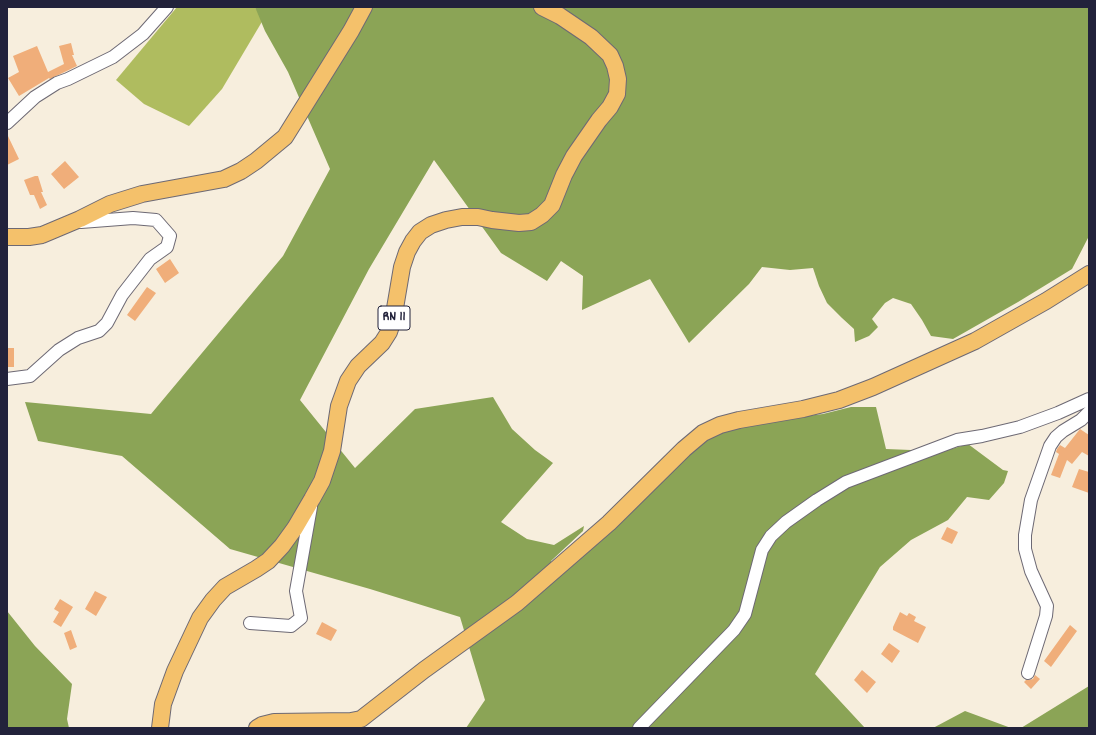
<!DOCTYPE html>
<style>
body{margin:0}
#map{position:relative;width:1096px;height:735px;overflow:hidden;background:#f7eedd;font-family:Dekko,sans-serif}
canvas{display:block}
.frame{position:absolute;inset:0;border:8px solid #22223b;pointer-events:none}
</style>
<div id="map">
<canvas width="1096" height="735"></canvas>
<div class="frame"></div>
</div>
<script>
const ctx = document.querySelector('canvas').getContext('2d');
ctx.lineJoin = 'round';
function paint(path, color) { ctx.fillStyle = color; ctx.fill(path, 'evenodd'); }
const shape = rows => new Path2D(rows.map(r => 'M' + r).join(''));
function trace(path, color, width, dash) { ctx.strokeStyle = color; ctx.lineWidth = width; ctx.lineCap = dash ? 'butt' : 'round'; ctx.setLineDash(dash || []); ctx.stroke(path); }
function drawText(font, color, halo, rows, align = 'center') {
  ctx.font = font + ' Dekko,sans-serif'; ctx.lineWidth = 4; ctx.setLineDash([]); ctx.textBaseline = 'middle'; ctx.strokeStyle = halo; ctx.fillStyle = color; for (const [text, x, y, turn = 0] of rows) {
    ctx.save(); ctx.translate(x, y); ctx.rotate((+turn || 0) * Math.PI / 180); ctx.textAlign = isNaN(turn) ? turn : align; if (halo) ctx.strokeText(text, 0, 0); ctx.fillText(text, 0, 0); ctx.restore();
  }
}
paint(shape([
 [177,7,255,7,263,20,222,89,189,126,144,104,116,80]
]), '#afbc5f');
paint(shape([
 [255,7,1089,7,1089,236,1072,269,1018,302,953,339,931,336,922,320,911,304,893,298,885,303,872,319,878,327,869,336,855,342,854,329,842,318,827,303,819,286,813,268,790,270,762,267,749,284,689,343,650,279,582,310,583,276,561,261,547,281,501,253,434,160,369,269,300,400,355,468,415,409,493,397,512,429,535,450,553,463,501,522,527,539,554,545,584,526,583,531,551,561,556,577,683,458,712,436,752,423,823,414,851,407,876,407,886,449,911,450,927,458,948,450,968,444,1003,470,1008,471,1004,483,989,500,967,497,948,520,911,540,880,567,815,674,865,728,466,728,485,700,460,617,370,589,230,549,122,456,38,441,25,402,151,414,283,256,330,169,288,72,265,31],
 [7,611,35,646,72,684,67,719,69,728,7,728],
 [1089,686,1089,728,1021,728],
 [965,711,1011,728,933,728]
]), '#8ba456');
paint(shape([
 [71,43,74,55,72,55,77,66,50,79,49,78,19,96,8,78,19,72,13,56,37,46,48,72,64,64,59,46],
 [7,134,19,159,7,165],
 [65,161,79,177,64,189,51,174],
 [35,176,38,176,43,192,41,192,47,205,40,209,34,195,30,195,24,180],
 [170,259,179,273,165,283,156,269],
 [147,287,156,293,135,321,127,315],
 [7,348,14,348,14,367,7,367],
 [1080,429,1089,435,1089,456,1082,452,1072,464,1067,460,1060,478,1051,475,1059,454,1056,452,1057,449,1060,445,1065,448],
 [1079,469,1089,472,1089,493,1072,487],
 [947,527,958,532,952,544,941,539],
 [95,591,107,597,96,616,85,609],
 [60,599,73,607,61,627,53,622,59,612,54,609],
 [900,612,907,616,909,613,916,617,914,621,926,627,918,643,893,630,893,627],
 [322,622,337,630,331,641,316,634],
 [1070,625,1077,631,1051,667,1044,661],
 [71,630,77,647,70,650,64,633],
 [889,643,900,651,892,663,881,654],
 [862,670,876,682,867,693,854,680],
 [1035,675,1040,679,1031,689,1024,682,1026,680,1029,680,1033,679]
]), '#f0ae7a');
const minor = shape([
 [7,123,35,97,57,83,68,79,113,57,143,34,167,7],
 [7,379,30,376,59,350,78,338,99,331,107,323,122,295,150,259,167,247,170,236,156,220,133,218,81,222],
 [250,623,291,626,301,618,296,591,311,507],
 [1028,673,1046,616,1047,606,1031,571,1025,549,1025,535,1031,500,1050,446,1056,437,1063,431,1081,420,1089,412],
 [639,728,734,630,745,614,762,550,771,536,786,522,817,500,846,482,957,440,982,436,1020,427,1058,413,1089,399]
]);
const major = shape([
 [7,237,29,237,42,235,80,219,110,204,142,194,224,179,241,171,256,161,285,137,351,31,364,7],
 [160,728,163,704,175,671,200,618,213,600,225,587,256,569,268,561,282,546,295,528,312,499,322,481,332,451,339,406,348,381,358,366,382,343,389,332,393,320,402,267,407,252,413,241,420,232,431,225,446,220,462,217,478,217,492,220,519,223,531,222,542,215,552,205,564,175,574,156,599,120,610,107,617,94,618,79,615,66,610,55,591,37,560,16,542,7],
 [257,728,262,725,274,722,351,721,361,719,424,670,517,603,609,523,684,449,703,433,720,425,739,420,803,409,839,400,873,387,975,341,1046,301,1089,274]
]);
trace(minor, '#6d6974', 14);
trace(major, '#6d6974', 18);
trace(minor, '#fff', 12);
trace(major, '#f4c16b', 16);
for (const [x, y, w] of [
 [394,318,32]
]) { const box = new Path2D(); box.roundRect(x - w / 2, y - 12, w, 24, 3); ctx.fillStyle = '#fff'; ctx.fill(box); trace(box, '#22223b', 1); }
drawText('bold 14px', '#22223b', null, [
 ["RN 11",394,318]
]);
</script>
